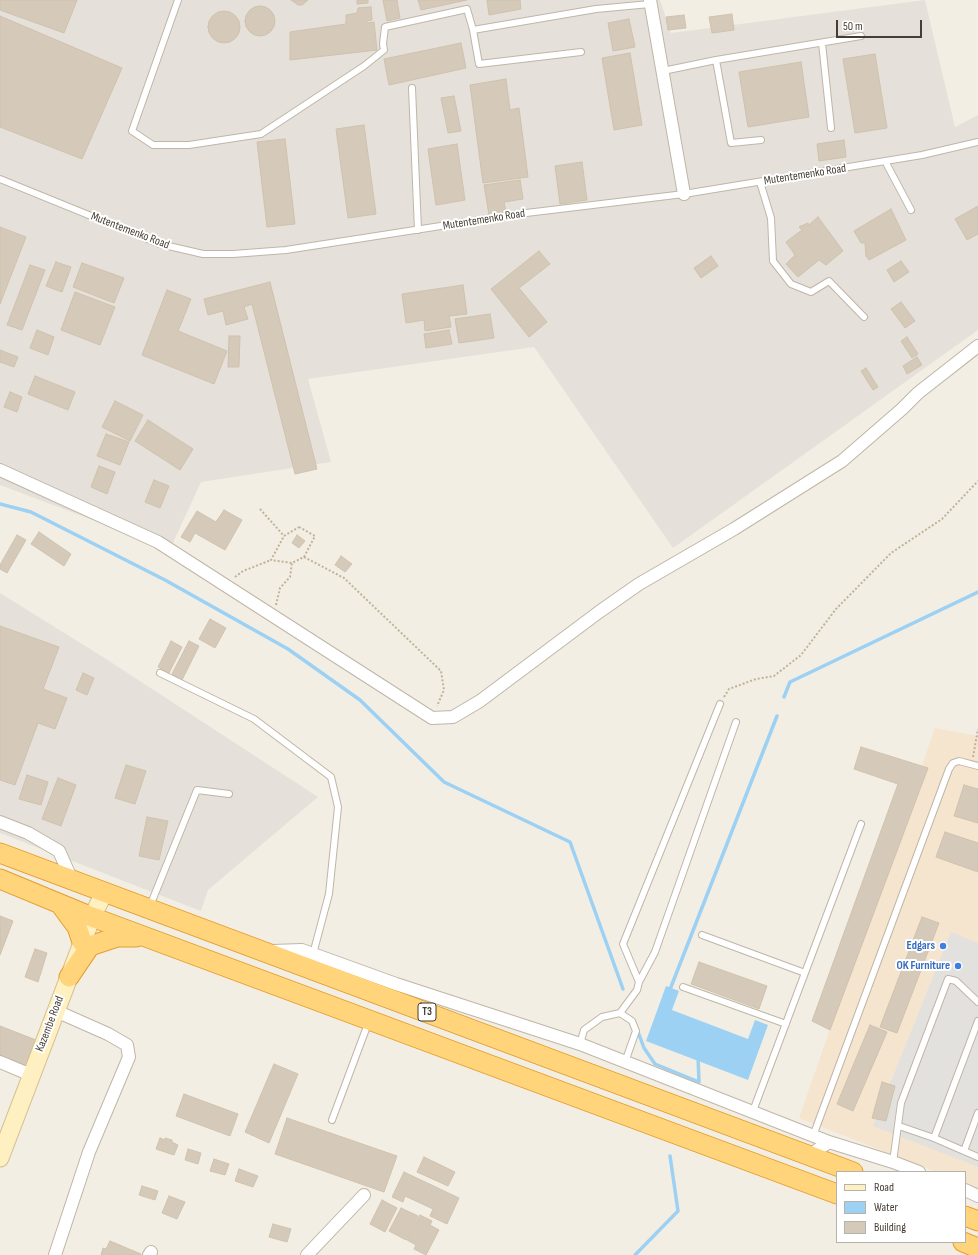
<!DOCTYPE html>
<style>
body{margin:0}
#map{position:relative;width:978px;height:1255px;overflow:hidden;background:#f3eee4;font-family:"Sofia Sans Condensed",sans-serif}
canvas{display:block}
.legend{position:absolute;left:836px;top:1171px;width:130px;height:72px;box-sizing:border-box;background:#fff;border:1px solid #b5b2ae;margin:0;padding:5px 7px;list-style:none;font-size:12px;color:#453e34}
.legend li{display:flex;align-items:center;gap:8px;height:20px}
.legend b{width:20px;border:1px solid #b5b2ae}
.scale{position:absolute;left:836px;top:20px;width:86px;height:18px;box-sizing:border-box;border:2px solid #453e34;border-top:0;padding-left:5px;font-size:12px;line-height:14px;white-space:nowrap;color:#453e34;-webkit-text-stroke:3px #fff;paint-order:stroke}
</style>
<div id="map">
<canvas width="978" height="1255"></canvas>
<ul class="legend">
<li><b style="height:5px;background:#fff0c2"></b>Road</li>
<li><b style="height:11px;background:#9dd1f3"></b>Water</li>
<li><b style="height:11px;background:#d5cab9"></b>Building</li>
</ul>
<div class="scale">50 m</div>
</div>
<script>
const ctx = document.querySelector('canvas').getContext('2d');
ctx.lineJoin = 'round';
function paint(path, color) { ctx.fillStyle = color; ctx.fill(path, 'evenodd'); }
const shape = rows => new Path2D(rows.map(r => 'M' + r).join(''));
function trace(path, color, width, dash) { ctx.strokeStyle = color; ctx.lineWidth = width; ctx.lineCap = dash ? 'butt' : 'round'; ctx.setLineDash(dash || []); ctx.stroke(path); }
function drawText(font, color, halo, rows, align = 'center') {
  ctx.font = font + ' "Sofia Sans Condensed",sans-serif'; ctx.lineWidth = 4; ctx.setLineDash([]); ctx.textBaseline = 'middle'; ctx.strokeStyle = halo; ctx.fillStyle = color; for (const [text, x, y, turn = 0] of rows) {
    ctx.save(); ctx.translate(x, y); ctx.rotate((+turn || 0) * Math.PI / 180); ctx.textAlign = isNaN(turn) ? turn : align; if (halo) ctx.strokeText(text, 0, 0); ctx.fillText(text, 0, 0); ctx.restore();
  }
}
paint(shape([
 [935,728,978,736,978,1188,965,1183,965,1172,936,1172,799,1118]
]), '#f6e5ce');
paint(shape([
 [0,0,660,0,671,33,925,0,955,127,978,115,978,330,673,548,534,347,308,379,331,462,201,482,170,549,0,485],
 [0,593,103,657,318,797,208,890,201,911,0,833]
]), '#e5e0d9');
paint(shape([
 [951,932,978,943,978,1167,873,1126]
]), '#e3e1dd');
paint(shape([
 [666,986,679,991,672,1010,748,1039,755,1020,768,1025,748,1080,646,1041]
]), '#9dd1f3');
trace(shape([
 [0,504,31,512,165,580,288,649,360,700,444,782,570,842,623,989],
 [784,697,790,682,978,592],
 [669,992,777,716],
 [637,1029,644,1048,655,1064,699,1082,698,1057],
 [635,1255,678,1211,670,1156]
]), '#9dd1f3', 3.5);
const building = shape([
 [0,0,77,0,64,33,0,10,0,0],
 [291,0,308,0,302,5,298,5,291,0],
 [357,0,368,0,368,3,357,4,357,0],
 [383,0,397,0,400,18,387,21,383,0],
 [418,0,467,0,421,10,418,0],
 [487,0,520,0,521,9,489,15,487,0],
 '245 21a15 15 0 1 1 30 0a15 15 0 1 1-30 0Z',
 [371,7,372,20,366,21,367,23,374,22,377,50,290,60,290,32,346,24,346,15,357,13,358,8,371,7],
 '208 27a16 16 0 1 1 32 0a16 16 0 1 1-32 0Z',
 [732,14,734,30,712,33,709,17,732,14],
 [684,15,686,28,668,30,666,17,684,15],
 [0,16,122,68,82,159,0,127,0,16],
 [629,19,635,47,613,51,608,23,629,19],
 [461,43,466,68,389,85,384,59,461,43],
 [630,53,642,125,614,130,602,58,630,53],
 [875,54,887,128,855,133,843,59,875,54],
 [801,62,809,117,748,127,739,72,801,62],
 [506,79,510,110,519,108,528,177,483,183,470,85,506,79],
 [454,96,461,131,448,133,441,98,454,96],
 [364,125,376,214,348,218,336,129,364,125],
 [285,139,295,224,267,227,257,142,285,139],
 [844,140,846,157,819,161,817,144,844,140],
 [457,144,465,200,436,205,428,149,457,144],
 [582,162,587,200,560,204,555,166,582,162],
 [520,180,523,199,504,202,506,212,489,215,484,185,520,180],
 [978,206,978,234,967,240,955,219,978,206],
 [891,209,906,240,869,260,866,256,865,243,861,243,854,231,891,209],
 [818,217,843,251,826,265,819,260,798,277,786,264,795,255,786,242,802,230,799,227,808,223,809,225,818,217],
 [0,227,26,237,0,304,0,227],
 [539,251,550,264,519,288,547,322,529,337,491,289,539,251],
 [711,256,718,266,701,278,694,268,711,256],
 [901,261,909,272,894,282,887,270,901,261],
 [56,262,71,267,62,292,46,286,56,262],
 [82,263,124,278,114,303,73,287,82,263],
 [30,265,45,270,22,330,7,325,30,265],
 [270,282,317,469,295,474,252,304,244,307,248,319,226,325,223,311,208,315,204,299,270,282],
 [463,285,467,314,449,316,451,327,425,331,424,320,406,323,402,294,463,285],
 [167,290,191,299,178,331,227,351,214,384,142,355,167,290],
 [75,292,115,307,100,345,61,330,75,292],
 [901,302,915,321,905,328,891,309,901,302],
 [490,314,494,338,459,343,455,319,490,314],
 [37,330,54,337,48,355,30,348,37,330],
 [449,330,452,344,426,348,424,334,449,330],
 [229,336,240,336,239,367,228,367,229,336],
 [907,337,918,354,912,358,901,341,907,337],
 [0,350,18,357,14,367,0,362,0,350],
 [917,357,922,365,907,374,903,366,917,357],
 [866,368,878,387,873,390,861,371,866,368],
 [35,376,75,392,68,410,28,394,35,376],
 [10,392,22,397,17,412,4,407,10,392],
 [115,401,143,415,130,441,102,427,115,401],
 [148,420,193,449,180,470,135,441,148,420],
 [106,434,129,442,120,465,97,456,106,434],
 [99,466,115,472,107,494,91,487,99,466],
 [154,480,169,486,160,508,145,502,154,480],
 [224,510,242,520,225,550,195,533,190,542,181,537,197,511,216,522,224,510],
 [39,532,71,554,64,566,31,544,39,532],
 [17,535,26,540,7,573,0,569,0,565,17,535],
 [297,535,305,541,299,548,292,543,297,535],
 [341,556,352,564,345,572,335,565,341,556],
 [210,619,226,628,215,648,199,639,210,619],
 [0,626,59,647,43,689,67,698,55,729,38,723,15,785,0,780,0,626],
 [171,641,182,647,169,673,158,667,171,641],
 [189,641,199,646,182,680,172,674,189,641],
 [83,673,94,678,87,695,76,690,83,673],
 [861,747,928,768,830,1030,812,1021,898,784,854,769,861,747],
 [126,765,146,771,135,804,115,798,126,765],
 [27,775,48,782,41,805,19,799,27,775],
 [58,778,76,785,61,826,42,819,58,778],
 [964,785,978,789,978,823,954,816,964,785],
 [147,817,168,821,159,860,139,856,147,817],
 [945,832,978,843,978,872,936,857,945,832],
 [0,916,13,921,0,955,0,916],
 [922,917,939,923,897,1033,880,1027,922,917],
 [35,949,47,953,38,982,25,977,35,949],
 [699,962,767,986,759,1009,691,984,699,962],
 [870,1025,887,1032,853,1111,837,1104,870,1025],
 [0,1026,36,1040,26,1066,0,1056,0,1026],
 [274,1064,298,1074,269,1143,245,1132,274,1064],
 [882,1082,895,1086,886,1121,872,1118,882,1082],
 [184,1094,238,1114,230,1136,176,1116,184,1094],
 [287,1118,397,1156,384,1192,275,1154,287,1118],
 [160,1138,165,1140,165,1138,172,1140,172,1142,178,1145,174,1155,156,1149,160,1138],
 [188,1149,201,1153,198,1164,185,1160,188,1149],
 [424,1157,455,1172,448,1186,417,1172,424,1157],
 [214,1159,229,1164,225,1175,210,1171,214,1159],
 [239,1169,258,1176,253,1187,235,1181,239,1169],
 [404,1172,459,1198,447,1224,430,1216,433,1209,405,1196,403,1202,392,1197,404,1172],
 [142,1186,158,1191,155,1200,139,1195,142,1186],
 [169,1196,185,1202,177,1219,162,1213,169,1196],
 [382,1200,397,1208,385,1232,370,1224,382,1200],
 [401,1208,418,1216,406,1240,389,1231,401,1208],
 [420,1215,432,1221,430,1225,439,1230,426,1255,414,1249,416,1245,407,1240,420,1215],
 [273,1224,291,1229,287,1242,269,1237,273,1224],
 [110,1241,141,1254,141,1255,101,1255,103,1248,106,1249,110,1241]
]);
paint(building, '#d5cab9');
trace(building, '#d0c2ac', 1);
const service = shape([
 [178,0,132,131,153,145,189,145,261,134,364,66,384,50,383,44,385,27,467,9,473,30,596,9,650,4],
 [473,30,479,64,581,52],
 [822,43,831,128],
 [716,60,861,36],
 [663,71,716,60,731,143,761,140],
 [412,88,418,230],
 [885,161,911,210],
 [0,179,160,244,203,254,233,254,286,250,518,214,684,194,922,155,978,142],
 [760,182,771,218,773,261,791,284,811,292,829,281,864,317],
 [160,673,254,719,331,777,338,807,329,894,313,954],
 [150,906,197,790,229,794],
 [702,935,805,973],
 [639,982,655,952,736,722],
 [683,987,786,1024],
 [620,1013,632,1021,636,1031,625,1062],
 [580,1044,584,1030,602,1017,620,1013,637,990,639,982,623,944,720,704],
 [753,1111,861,824],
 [332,1120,369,1021],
 [899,1126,934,1138,978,1021],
 [813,1136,949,769,953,763,959,761,978,766],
 [934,1138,964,1151,978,1113],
 [964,1151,978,1157],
 [893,1162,901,1103,948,979,956,981,978,1002]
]);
const minor = shape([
 [650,0,684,194],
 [0,470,158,542,432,718,453,717,480,701,599,612,639,584,734,529,842,461,902,409,918,393,978,346],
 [0,822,28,833,59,851,72,880],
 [272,951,302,950,396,984,580,1044,829,1142],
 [0,1062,31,1075],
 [810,1155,829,1142,893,1162,919,1172],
 [965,1190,978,1196],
 [55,1255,89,1152,129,1057,127,1045,108,1034,56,1011],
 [149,1255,151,1252],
 [307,1255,364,1195]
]);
const secondary = shape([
 [0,1158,92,917,104,893]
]);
const trunk = shape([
 [0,853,853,1172],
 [0,879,92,917,837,1194],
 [60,904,77,927,82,942],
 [69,977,90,946,117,937,136,937],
 [965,1216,978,1221],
 [963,1242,978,1248]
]);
trace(service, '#bfb6a7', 8);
trace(minor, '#bfb6a7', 14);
trace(secondary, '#d5c292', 19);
trace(trunk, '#e49e2e', 21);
trace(shape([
 [260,509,284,536],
 [299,527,315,536,304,557,292,563,271,560,284,536,299,527],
 [304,557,344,578,441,671,444,690,437,706],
 [235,577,243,571,271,560],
 [276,605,280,588,290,577,292,563],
 [724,697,729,689,756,679,774,676,801,655,836,609,891,553,942,519,978,481],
 [973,757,978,729]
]), '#c1b297', 2, [2, 2]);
trace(service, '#fff', 6);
trace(minor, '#fff', 12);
trace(secondary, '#fff0c2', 17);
trace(trunk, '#ffd47a', 19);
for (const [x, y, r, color] of [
 [943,946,4,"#3f7fe0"],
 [958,966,4,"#3f7fe0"]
]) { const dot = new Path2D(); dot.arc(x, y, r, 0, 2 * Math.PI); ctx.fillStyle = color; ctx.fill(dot); trace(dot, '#fff', 1.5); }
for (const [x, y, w] of [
 [427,1012,18]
]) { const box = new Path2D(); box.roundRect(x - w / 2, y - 9, w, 18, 3); ctx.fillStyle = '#fff'; ctx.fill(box); trace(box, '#453e34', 1); }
drawText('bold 11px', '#453e34', null, [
 ["T3",427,1012]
]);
drawText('12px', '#453e34', '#fff', [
 ["Mutentemenko Road",805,175,-9],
 ["Mutentemenko Road",484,220,-9],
 ["Mutentemenko Road",130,231,21],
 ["Kazembe Road",50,1024,-69]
]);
drawText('bold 12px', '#366cbe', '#fff', [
 ["Edgars",935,946],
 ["OK Furniture",950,966]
], 'right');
</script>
